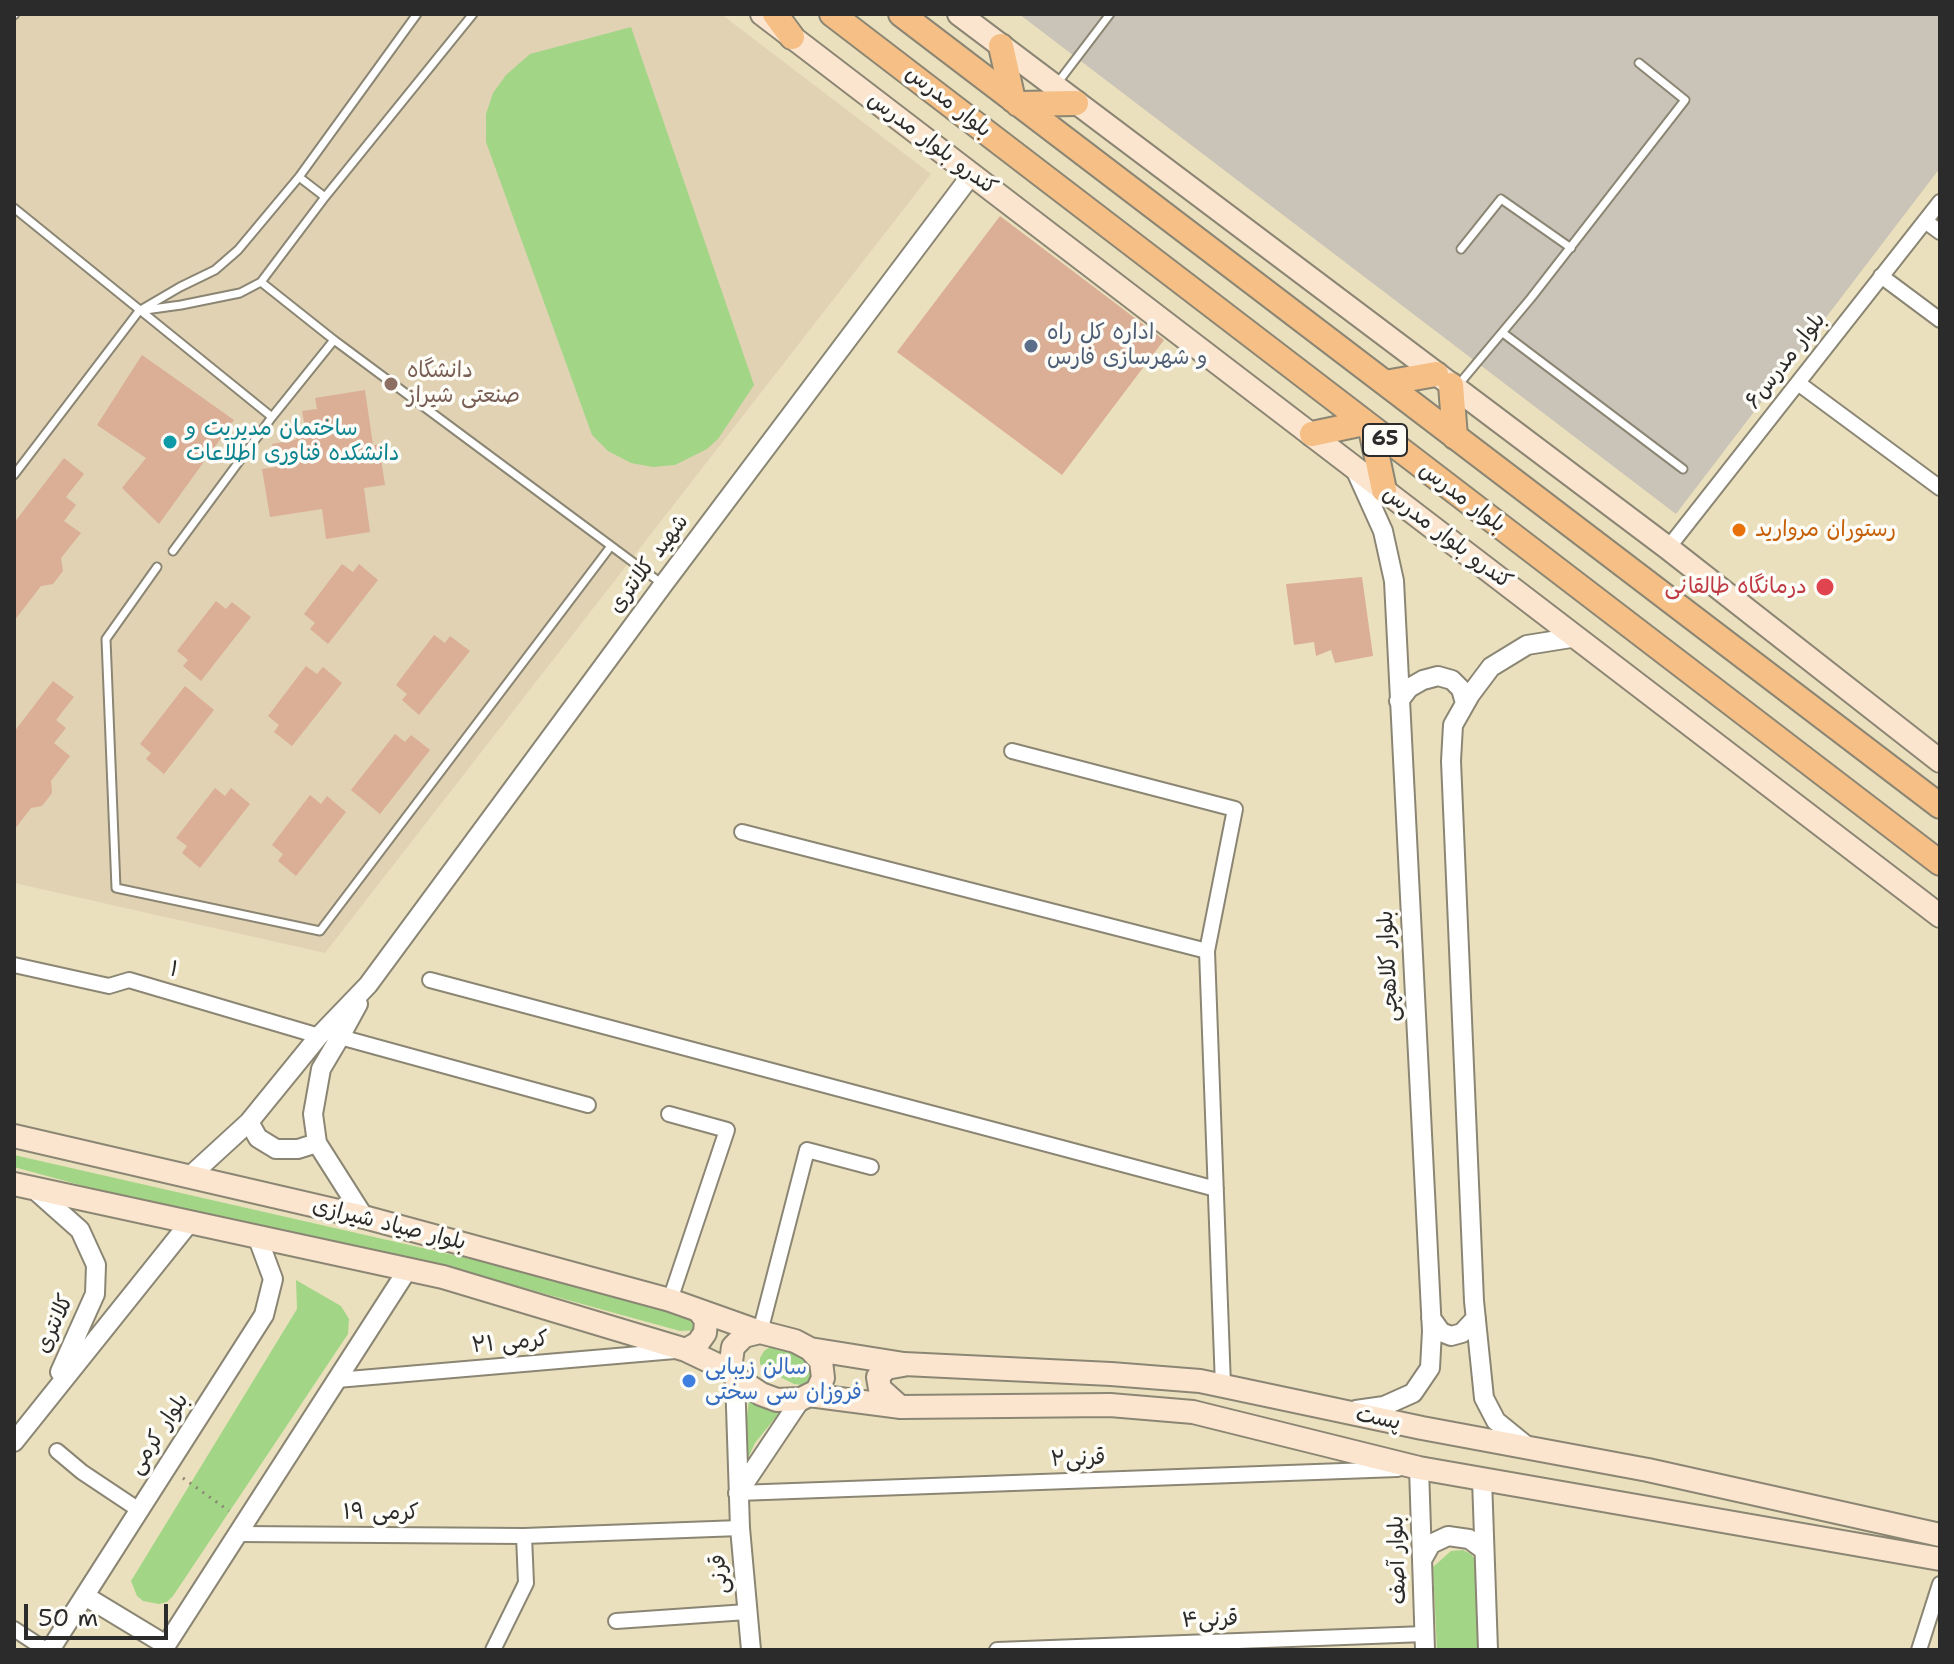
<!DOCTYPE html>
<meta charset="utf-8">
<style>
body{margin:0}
#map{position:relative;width:1954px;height:1664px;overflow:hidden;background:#ebe0bd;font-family:"Shantell Sans",sans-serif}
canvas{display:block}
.frame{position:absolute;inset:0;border:16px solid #2b2b2b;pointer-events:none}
.scale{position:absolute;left:24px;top:1604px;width:144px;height:36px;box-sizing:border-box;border:4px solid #2b2b2b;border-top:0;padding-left:10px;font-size:24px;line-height:28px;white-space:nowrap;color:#2b2b2b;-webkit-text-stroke:6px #fdfcf7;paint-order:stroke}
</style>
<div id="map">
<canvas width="1954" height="1664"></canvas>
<div class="frame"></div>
<div class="scale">50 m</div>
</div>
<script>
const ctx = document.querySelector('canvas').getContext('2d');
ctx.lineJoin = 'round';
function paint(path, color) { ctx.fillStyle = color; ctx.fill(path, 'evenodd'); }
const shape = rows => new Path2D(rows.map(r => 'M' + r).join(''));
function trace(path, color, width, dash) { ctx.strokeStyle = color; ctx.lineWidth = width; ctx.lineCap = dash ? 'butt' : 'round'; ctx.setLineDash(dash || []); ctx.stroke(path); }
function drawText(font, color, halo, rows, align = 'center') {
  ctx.font = font + ' "Shantell Sans","Playpen Sans Arabic",sans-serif'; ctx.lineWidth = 7; ctx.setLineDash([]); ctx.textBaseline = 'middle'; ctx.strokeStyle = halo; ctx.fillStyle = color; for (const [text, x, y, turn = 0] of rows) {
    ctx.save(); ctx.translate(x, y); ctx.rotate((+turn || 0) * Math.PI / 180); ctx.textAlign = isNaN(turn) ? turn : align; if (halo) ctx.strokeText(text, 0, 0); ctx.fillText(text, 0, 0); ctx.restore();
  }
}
paint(shape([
 [14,14,721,14,931,174,325,953,14,883]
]), '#e1d2b4');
paint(shape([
 [1019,14,1938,14,1940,16,1940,168,1676,514]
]), '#c9c3b8');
paint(shape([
 [631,27,754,385,718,439,707,449,675,465,653,467,631,463,608,451,592,435,486,142,486,114,493,93,506,75,530,54],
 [14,1155,563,1280,701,1320,699,1330,680,1331,455,1269,102,1191,14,1167],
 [296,1280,341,1306,349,1319,348,1334,173,1596,167,1602,159,1604,143,1601,137,1596,131,1581,297,1309],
 [783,1346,815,1359,815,1379,802,1385,794,1384,768,1371,760,1364,760,1358,764,1351,770,1347],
 [749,1398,780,1412,755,1443,741,1473],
 [1463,1550,1471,1554,1476,1561,1481,1650,1437,1650,1433,1567,1451,1551]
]), '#a2d686');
paint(shape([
 [1000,216,1164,340,1062,475,897,352],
 [142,355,234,420,159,524,122,488,146,458,97,425],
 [365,390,373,445,379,445,385,485,364,488,370,532,326,539,322,509,270,517,262,469,276,467,272,444,295,440,305,427,302,411,317,409,315,398],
 [64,458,84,474,66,497,76,505,64,521,81,533,61,558,63,571,53,584,41,586,14,621,14,523],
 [342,564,353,572,359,564,378,580,328,644,310,629,315,623,304,614],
 [1362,577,1373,656,1335,663,1331,650,1316,656,1314,642,1294,645,1286,584],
 [216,601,226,609,232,602,251,617,201,681,183,666,188,660,177,651],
 [434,635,445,643,450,636,470,651,419,715,402,700,407,694,396,685],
 [306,666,317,674,323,667,342,683,292,746,274,732,279,725,268,716],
 [53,681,74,697,56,720,66,728,54,743,70,756,51,781,52,793,42,806,31,808,14,830,14,732],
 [185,686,214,710,164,774,146,759,151,753,140,744],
 [395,734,405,742,411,735,430,750,380,814,351,790],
 [215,788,225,796,231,788,250,804,200,868,182,853,187,846,176,838],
 [310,795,321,804,327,796,346,812,296,876,278,861,283,854,272,845]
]), '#dbae96');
const service = shape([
 [14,15,15,14],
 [1056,85,1110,14],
 [299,177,325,197],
 [14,208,272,417,334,340],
 [1461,249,1501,199,1571,248],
 [261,282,334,340,661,583],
 [145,310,181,305,240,293,261,282,325,197,473,14],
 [1503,333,1683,469],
 [1459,384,1531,298,1685,100,1639,63],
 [14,475,139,311,180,287,215,270,238,250,299,177,417,14],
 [173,551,272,417],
 [157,567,106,639,116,888,320,931,611,546]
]);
const minor = shape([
 [1925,221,1940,232],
 [1881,276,1940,320],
 [1798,383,1940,488],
 [1668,548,1940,202],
 [1012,751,1235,809,1207,951,1223,1386],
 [742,832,1207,951],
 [14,965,109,986,129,980,319,1036],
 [430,980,1216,1189],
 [340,1037,588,1105],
 [669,1114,727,1130,670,1300],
 [760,1332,807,1150,871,1167],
 [337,1380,675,1351],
 [57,1451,82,1472,139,1510],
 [738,1493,1398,1469],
 [238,1534,524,1536,740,1528],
 [616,1621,747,1612],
 [14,1629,46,1650],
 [493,1650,526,1583,524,1536],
 [997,1650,1425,1634],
 [1919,1650,1940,1584]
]);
const tertiary = shape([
 [1355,469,1383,531,1394,581,1432,1331,1430,1368,1413,1393,1384,1406,1356,1410],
 [1399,701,1409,688,1423,680,1438,676,1452,680,1461,689,1465,703],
 [358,1004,340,1037,321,1069,313,1114,317,1143,364,1217],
 [249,1122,258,1138,276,1149,298,1149,317,1143],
 [189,1177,249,1122,319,1036,368,985,663,585,972,174],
 [35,1190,80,1230,96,1265,95,1294,60,1372],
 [1431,1318,1441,1332,1451,1336,1462,1333,1476,1318],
 [735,1377,740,1528,751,1650],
 [14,1442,190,1222],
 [1528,1447,1496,1421,1484,1398,1474,1301,1451,761,1453,725,1470,695,1491,667,1527,645,1577,637],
 [1419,1468,1425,1650],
 [1482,1479,1488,1650],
 [738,1493,801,1399],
 [1422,1560,1431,1544,1448,1536,1469,1539,1484,1550],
 [85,1596,166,1645],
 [50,1650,264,1315,273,1279,257,1236],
 [163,1650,408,1269]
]);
const secondary = shape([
 [762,14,1940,916],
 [959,14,1668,548,1940,761],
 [14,1136,364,1217,670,1300,760,1332],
 [14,1184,443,1277,686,1350,734,1373],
 [760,1332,795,1341,810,1349,821,1361,823,1378,817,1391,801,1399,777,1400,761,1394,735,1377,731,1362,733,1347,744,1336,760,1332],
 [810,1349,904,1364,1111,1374,1200,1381,1422,1428,1648,1470,1940,1535],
 [686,1350,698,1343,705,1333,706,1320,699,1311],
 [809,1395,901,1407,1110,1405,1193,1412,1419,1468,1940,1559],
 [900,1407,880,1389,878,1377,886,1368,903,1365]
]);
const primary = shape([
 [775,14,792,37],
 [832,14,1940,863],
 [901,14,1940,806],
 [1001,46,1013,100],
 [1018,104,1076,103],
 [1385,383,1436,374],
 [1451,385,1455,437],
 [1371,429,1384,490],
 [1312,434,1364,423]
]);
trace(service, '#8b8674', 11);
trace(minor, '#8b8674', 18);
trace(tertiary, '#8b8674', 22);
trace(secondary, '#8b8674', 26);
trace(primary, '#8b8674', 28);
trace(shape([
 [183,1478,229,1511]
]), '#8b8674', 3, [2, 6]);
trace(service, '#fff', 7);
trace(minor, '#fff', 14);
trace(tertiary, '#fff', 18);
trace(secondary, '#fbe5cf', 22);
trace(primary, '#f5bf86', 24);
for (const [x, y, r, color] of [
 [1031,346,8,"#5c6f8a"],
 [391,384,8,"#8d6e63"],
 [170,442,8,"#0f9aa8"],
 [1739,530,8,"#e8710a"],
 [1825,587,10,"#e0444e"],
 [689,1381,8,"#3f7fe0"]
]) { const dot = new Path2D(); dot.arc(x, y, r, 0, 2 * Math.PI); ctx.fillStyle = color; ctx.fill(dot); trace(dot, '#fdfcf7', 3); }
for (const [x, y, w] of [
 [1385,440,44]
]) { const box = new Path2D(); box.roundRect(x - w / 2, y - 16, w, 32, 6); ctx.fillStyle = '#fdfcf7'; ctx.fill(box); trace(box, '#2b2b2b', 2); }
drawText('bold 20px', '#2b2b2b', null, [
 ["65",1385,440]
]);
drawText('22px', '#2b2b2b', '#fdfcf7', [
 ["بلوار مدرس",948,102,38],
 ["کندرو بلوار مدرس",932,144,37],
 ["بلوار مدرس۶",1786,361,-52],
 ["بلوار مدرس",1462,498,37],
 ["کندرو بلوار مدرس",1447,538,37],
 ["شهید کلانتری",649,564,-53],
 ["بلوار کلاهچی",1389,966,-93],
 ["۱",174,970,16],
 ["بلوار صیاد شیرازی",389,1225,14],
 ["کلانتری",55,1324,-65],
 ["کرمی ۲۱",510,1343,-5],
 ["پست",1378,1419,12],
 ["بلوار کرمی",159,1434,-57],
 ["قرنی۲",1078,1459,-2],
 ["کرمی ۱۹",381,1513],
 ["بلوار آصف",1398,1560,-92],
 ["قرنی",720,1574,-95],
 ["قرنی۴",1210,1620,-2]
]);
drawText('22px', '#4e5e75', '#fdfcf7', [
 ["اداره کل راه",1047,333],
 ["و شهرسازی فارس",1047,358]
], 'left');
drawText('22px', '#785e54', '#fdfcf7', [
 ["دانشگاه",407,371],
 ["صنعتی شیراز",407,396]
], 'left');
drawText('22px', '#0d838f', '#fdfcf7', [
 ["ساختمان مدیریت و",186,429],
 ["دانشکده فناوری اطلاعات",186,454]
], 'left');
drawText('22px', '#c56008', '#fdfcf7', [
 ["رستوران مروارید",1755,530]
], 'left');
drawText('22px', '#be3a42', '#fdfcf7', [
 ["درمانگاه طالقانی",1807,587]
], 'right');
drawText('22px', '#366cbe', '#fdfcf7', [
 ["سالن زیبایی",705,1368],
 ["فروزان سی سختی",705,1393]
], 'left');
</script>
